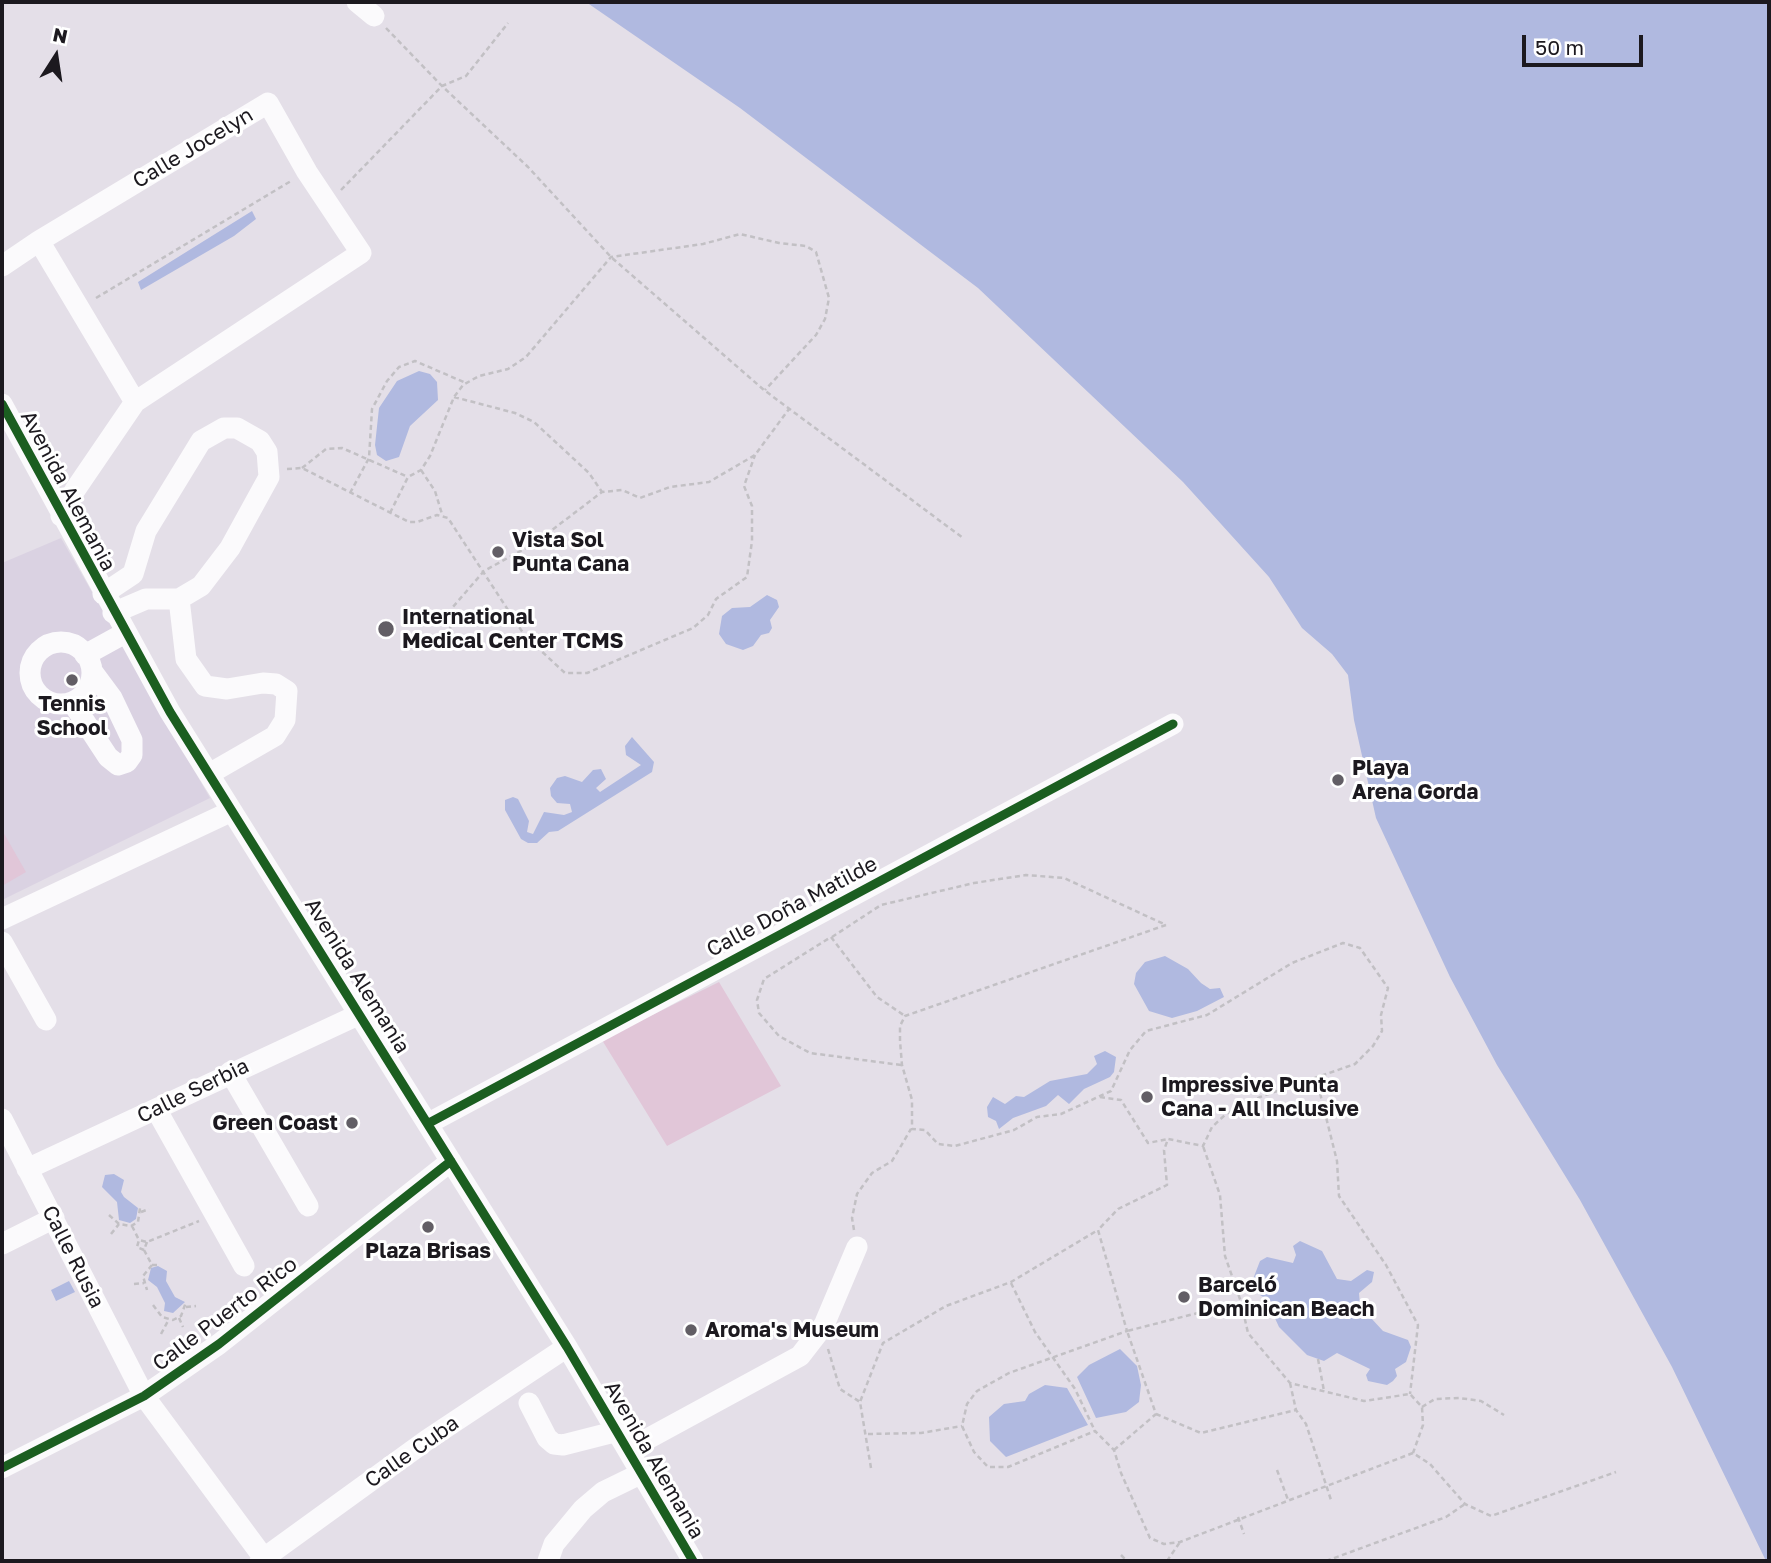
<!DOCTYPE html>
<meta charset="utf-8">
<style>
body{margin:0}
#map{position:relative;width:1771px;height:1563px;overflow:hidden;background:#e4dfe8;font-family:"Golos Text",sans-serif}
canvas{display:block}
.frame{position:absolute;inset:0;border:4px solid #1c191f;pointer-events:none}
.north{position:absolute;left:21px;top:21px;width:70px;height:70px;-webkit-text-stroke:5px #fff;paint-order:stroke;rotate:12deg;font-size:19px;font-weight:700;line-height:28px;text-align:center;color:#1c191f}
.north::after{content:'';display:block;margin:auto;width:24px;height:32px;background:#1c191f;clip-path:polygon(50% 0,100% 100%,50% 72%,0 100%)}
.scale{position:absolute;left:1522px;top:35px;width:121px;height:32px;box-sizing:border-box;border:4px solid #1c191f;border-top:0;padding-left:9px;font-size:21px;line-height:24px;white-space:nowrap;color:#1c191f;-webkit-text-stroke:5px #fff;paint-order:stroke}
</style>
<div id="map">
<canvas width="1771" height="1563"></canvas>
<div class="frame"></div>
<div class="north">N</div>
<div class="scale">50 m</div>
</div>
<script>
const ctx = document.querySelector('canvas').getContext('2d');
ctx.lineJoin = 'round';
function paint(path, color) { ctx.fillStyle = color; ctx.fill(path, 'evenodd'); }
const shape = rows => new Path2D(rows.map(r => 'M' + r).join(''));
function trace(path, color, width, dash) { ctx.strokeStyle = color; ctx.lineWidth = width; ctx.lineCap = dash ? 'butt' : 'round'; ctx.setLineDash(dash || []); ctx.stroke(path); }
function drawText(font, color, halo, rows, align = 'center') {
  ctx.font = font + ' "Golos Text",sans-serif'; ctx.lineWidth = 6; ctx.setLineDash([]); ctx.textBaseline = 'middle'; ctx.strokeStyle = halo; ctx.fillStyle = color; for (const [text, x, y, turn = 0] of rows) {
    ctx.save(); ctx.translate(x, y); ctx.rotate((+turn || 0) * Math.PI / 180); ctx.textAlign = isNaN(turn) ? turn : align; if (halo) ctx.strokeText(text, 0, 0); ctx.fillText(text, 0, 0); ctx.restore();
  }
}
paint(shape([
 [61,538,210,798,2,900,2,563]
]), '#dad2e2');
paint(shape([
 [2,830,26,872,2,886],
 [719,982,781,1086,667,1146,602,1040]
]), '#e1c6d8');
paint(shape([
 [586,2,1769,2,1769,1561,1766,1561,1672,1367,1580,1200,1497,1065,1450,977,1376,818,1354,720,1348,675,1332,654,1302,628,1269,577,1183,482,978,288,740,108],
 [252,211,256,219,234,236,141,290,138,282],
 [419,371,430,374,437,382,438,400,410,426,399,457,386,461,377,455,375,445,379,408,397,381],
 [767,595,777,600,779,607,770,620,772,628,769,633,761,635,753,646,743,650,726,644,719,634,722,616,732,608,750,607],
 [632,737,654,762,652,772,558,831,549,832,537,843,528,843,521,839,505,810,505,800,513,797,518,799,529,821,527,832,533,834,544,812,564,815,572,812,570,804,557,803,551,796,550,788,557,778,565,776,582,782,593,770,601,769,606,779,596,788,600,792,641,765,626,755,625,746],
 [1165,956,1188,969,1201,983,1210,989,1220,988,1224,997,1197,1011,1172,1018,1149,1011,1134,984,1136,973,1145,962],
 [1105,1051,1116,1057,1114,1072,1110,1077,1084,1089,1069,1104,1058,1095,1046,1106,1013,1118,999,1129,996,1121,988,1117,987,1107,993,1097,1005,1104,1016,1096,1024,1097,1050,1081,1087,1074,1097,1064,1094,1056],
 [114,1174,124,1180,121,1192,124,1197,138,1208,136,1219,130,1223,119,1220,117,1202,102,1187,105,1175],
 [1300,1241,1322,1251,1337,1279,1351,1281,1367,1270,1374,1272,1372,1282,1359,1293,1360,1306,1383,1331,1408,1340,1411,1347,1406,1362,1395,1369,1397,1376,1393,1381,1387,1385,1368,1381,1366,1375,1370,1369,1337,1353,1324,1361,1307,1355,1279,1327,1273,1314,1275,1304,1255,1292,1253,1279,1260,1261,1267,1257,1293,1263,1296,1255,1293,1246],
 [158,1266,167,1271,166,1281,175,1297,185,1302,173,1313,164,1311,165,1303,157,1287,148,1280,151,1268],
 [69,1281,75,1292,56,1301,51,1290],
 [1120,1349,1137,1366,1141,1385,1139,1402,1126,1412,1096,1418,1077,1377,1089,1365],
 [1045,1385,1067,1388,1088,1425,1006,1457,990,1441,989,1417,1004,1404,1025,1401,1029,1394]
]), '#b0b9e0');
trace(shape([
 [386,28,442,86,528,167,611,257,764,390,963,538],
 [341,190,442,86,466,76,508,23],
 [96,298,291,181],
 [454,397,515,413,534,422,589,473,602,492],
 [302,468,326,449,342,448,408,477],
 [287,469,302,468,409,522,417,522,437,515,448,518,525,636,565,673,587,673,693,628,708,615,716,599,747,577,752,541,752,506,744,486,755,455],
 [421,470,435,491,442,514],
 [350,493,369,458,372,409,387,381,399,367,415,361,466,383],
 [390,513,408,477,421,470,430,456,454,397,463,385,479,376,508,369,526,357,611,257,703,244,740,234,779,243,806,246,816,252,829,298,825,319,816,335,765,390],
 [449,640,452,608,484,571,535,543,602,492,622,490,640,498,670,487,709,482,755,455,789,409],
 [1166,925,905,1016,900,1026,900,1041,902,1065,912,1100,912,1129,925,1130,938,1144,955,1146,1014,1130,1037,1117,1061,1114,1111,1091,1130,1050,1146,1031,1207,1015,1292,963,1343,943,1360,948,1388,988,1381,1015,1382,1031,1373,1046,1355,1064,1260,1097,1226,1114,1212,1127,1203,1146,1168,1139,1164,1150,1167,1185,1118,1209,1098,1230,1127,1331,1009,1373,977,1391,967,1404,962,1426,974,1452,988,1467,1008,1467,1095,1431,1114,1450,1121,1473,1150,1538,1164,1544,1180,1542,1413,1453,1430,1464,1465,1504,1491,1516,1616,1472],
 [832,937,881,905,974,883,1026,875,1064,878,1166,925],
 [901,1065,810,1053,779,1036,759,1013,757,1000,764,979,831,937,877,997,905,1016],
 [1316,1077,1337,1161,1339,1196,1386,1265,1418,1325,1410,1394],
 [1100,1097,1121,1100,1148,1143,1168,1139],
 [141,1212,149,1209],
 [109,1215,119,1224,131,1226,138,1222,140,1208],
 [132,1226,139,1240],
 [854,1230,852,1218,857,1194,872,1173,892,1161,911,1129],
 [111,1234,119,1224],
 [147,1242,144,1250,137,1247,139,1240,147,1242,199,1221],
 [144,1250,152,1265,143,1276,147,1290],
 [152,1265,160,1265],
 [1011,1283,1035,1332,1075,1389,1095,1431],
 [134,1284,144,1283],
 [1241,1302,1248,1333,1290,1383,1364,1401,1410,1394,1422,1407,1423,1425,1413,1453],
 [153,1305,162,1317,173,1320,181,1316,186,1302],
 [186,1307,196,1306],
 [179,1318,183,1327],
 [161,1334,169,1319],
 [828,1349,840,1389,860,1402],
 [1318,1359,1324,1391],
 [1290,1383,1296,1410],
 [1422,1407,1435,1399,1459,1398,1481,1401,1504,1415],
 [1156,1414,1201,1433,1296,1410,1306,1424,1331,1500],
 [868,1434,921,1433,962,1426],
 [1114,1450,1156,1414,1127,1331,1241,1302,1225,1256,1220,1195,1203,1146],
 [871,1468,860,1402,883,1343,946,1306,1011,1282,1098,1230],
 [1277,1470,1288,1500],
 [1238,1517,1244,1534],
 [1121,1555,1127,1561],
 [1167,1561,1180,1542],
 [1326,1561,1446,1517,1465,1504]
]), '#c2c0c4', 2.5, [5, 3.5]);
trace(shape([
 [357,2,374,16],
 [2,266,39,241],
 [2,404,170,712,567,1347,693,1561],
 [61,516,75,490,135,402,361,253,307,172,268,103,39,241,135,402],
 [103,594,133,574,146,531,201,441,224,428,237,428,260,441,267,452,269,477,230,548,201,586,179,599,146,599,113,613],
 [179,599,186,659,205,686,227,689,263,683,276,684,287,691,285,720,275,736,209,774],
 '30 673a31 31 0 1 1 62 0a31 31 0 1 1-62 0Z',
 [85,655,125,633],
 [72,702,108,757,118,765,127,762,132,755,132,740,112,698,92,671],
 [2,919,232,811],
 [2,942,46,1020],
 [230,1072,308,1206],
 [156,1109,244,1266],
 [2,1119,144,1396,266,1561],
 [429,1123,1173,724],
 [27,1169,360,1014],
 [2,1244,54,1218],
 [529,1403,547,1438,554,1444,563,1445,618,1431],
 [629,1449,800,1356,824,1325,857,1247],
 [2,1468,144,1396,219,1344,451,1161],
 [260,1561,427,1440,567,1347],
 [548,1561,554,1544,583,1509,603,1492,642,1473]
]), '#fbfafc', 21);
trace(shape([
 [2,404,170,712,567,1347,693,1561],
 [429,1123,1173,724],
 [2,1468,144,1396,219,1344,451,1161]
]), '#1b5e20', 9);
for (const [x, y, r, color] of [
 [498,552,7,"#625e65"],
 [386,629,9,"#625e65"],
 [72,680,7,"#625e65"],
 [1338,780,7,"#625e65"],
 [1147,1097,7,"#625e65"],
 [352,1123,7,"#625e65"],
 [428,1227,7,"#625e65"],
 [1184,1297,7,"#625e65"],
 [691,1330,7,"#625e65"]
]) { const dot = new Path2D(); dot.arc(x, y, r, 0, 2 * Math.PI); ctx.fillStyle = color; ctx.fill(dot); trace(dot, '#fff', 2.5); }
drawText('21px', '#1c191f', '#fff', [
 ["Calle Jocelyn",193,148,-31],
 ["Avenida Alemania",68,491,62],
 ["Calle Doña Matilde",792,907,-28],
 ["Avenida Alemania",357,976,58],
 ["Calle Serbia",193,1091,-26],
 ["Calle Rusia",73,1257,63],
 ["Calle Puerto Rico",225,1314,-37],
 ["Calle Cuba",412,1452,-35],
 ["Avenida Alemania",654,1460,60]
]);
drawText('bold 21px', '#1c191f', '#fff', [
 ["Vista Sol",512,540],
 ["Punta Cana",512,564],
 ["International",402,617],
 ["Medical Center TCMS",402,641],
 ["Tennis",72,704,"center"],
 ["School",72,728,"center"],
 ["Playa",1352,768],
 ["Arena Gorda",1352,792],
 ["Impressive Punta",1161,1085],
 ["Cana - All Inclusive",1161,1109],
 ["Green Coast",338,1123,"right"],
 ["Plaza Brisas",428,1251,"center"],
 ["Barceló",1198,1285],
 ["Dominican Beach",1198,1309],
 ["Aroma's Museum",705,1330]
], 'left');
</script>
